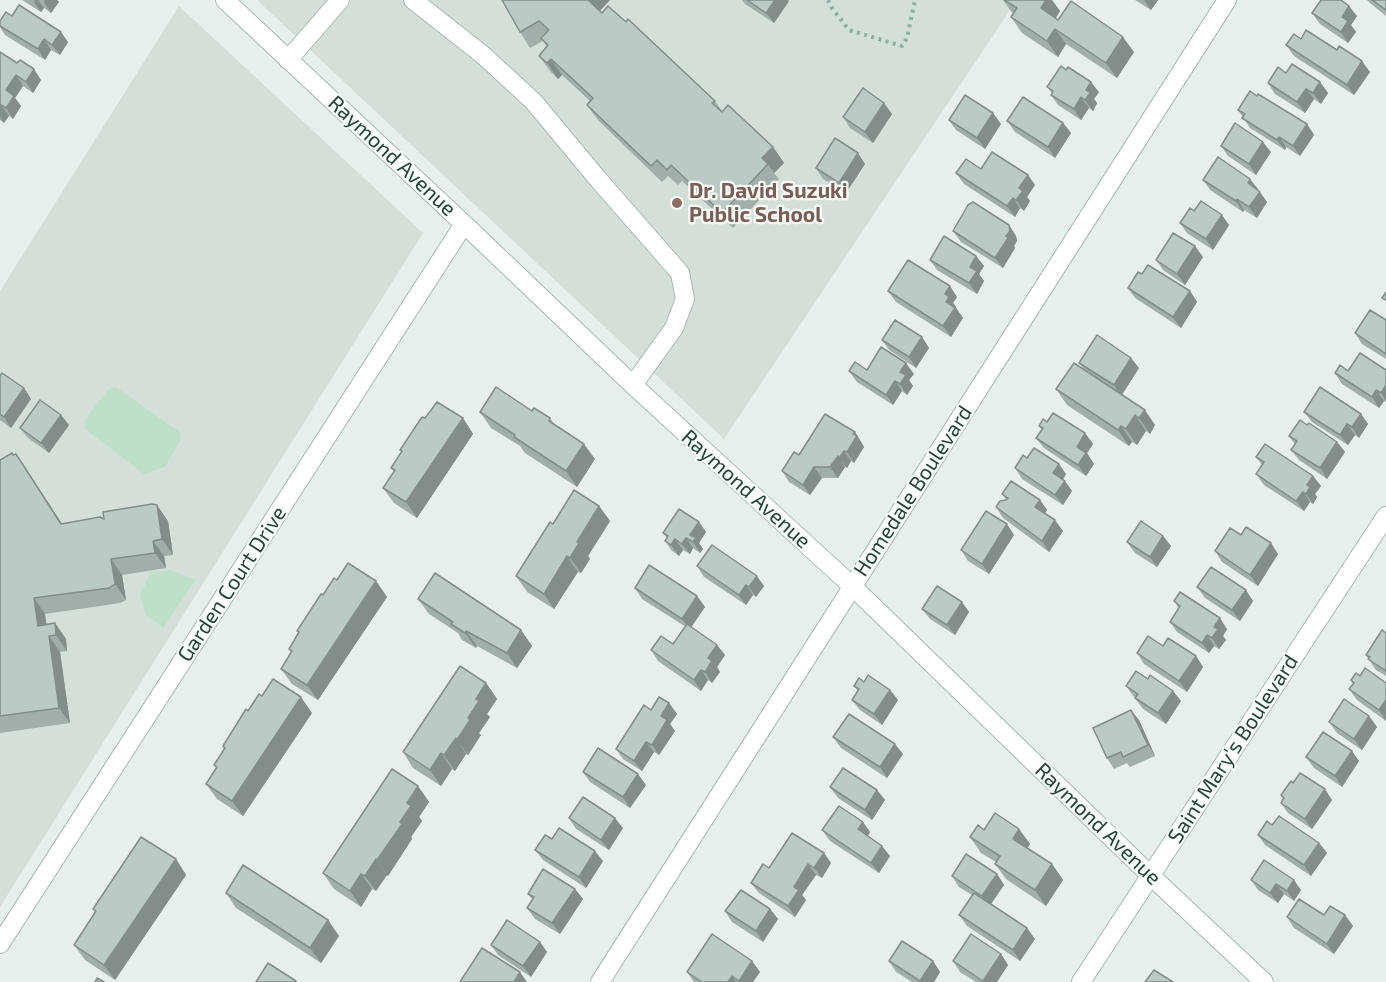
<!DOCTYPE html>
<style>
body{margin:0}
canvas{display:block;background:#e6efeb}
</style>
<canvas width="1386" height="982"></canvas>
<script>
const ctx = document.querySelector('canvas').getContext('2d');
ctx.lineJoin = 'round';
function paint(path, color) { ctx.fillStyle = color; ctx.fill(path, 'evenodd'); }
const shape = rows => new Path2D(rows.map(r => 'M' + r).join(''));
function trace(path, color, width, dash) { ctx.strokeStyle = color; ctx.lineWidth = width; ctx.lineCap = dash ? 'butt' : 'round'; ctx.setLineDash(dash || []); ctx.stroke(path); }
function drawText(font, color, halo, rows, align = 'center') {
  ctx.font = font + ' "Exo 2",sans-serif'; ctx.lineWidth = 4.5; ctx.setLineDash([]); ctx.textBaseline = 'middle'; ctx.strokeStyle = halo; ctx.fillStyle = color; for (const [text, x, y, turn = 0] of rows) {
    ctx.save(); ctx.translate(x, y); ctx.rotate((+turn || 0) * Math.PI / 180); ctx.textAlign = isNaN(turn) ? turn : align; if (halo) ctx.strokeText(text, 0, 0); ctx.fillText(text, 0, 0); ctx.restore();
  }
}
paint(shape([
 [257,0,1017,0,724,439],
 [179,6,423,233,0,907,0,291]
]), '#d4dfda');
paint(shape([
 [112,388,117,388,181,433,180,441,165,467,144,474,85,429,85,420,106,392],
 [170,570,195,580,163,628,146,615,140,596,151,572]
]), '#bfe0c8');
const minor = shape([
 [225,0,464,224,633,385,852,586,1150,875,1264,982],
 [413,0,483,55,534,102,597,178,680,273,685,299,674,328,633,385],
 [288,60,340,0],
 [0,944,464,224],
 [600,982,1227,0],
 [1081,982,1386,516]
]);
trace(minor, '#a8b8b2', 20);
trace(shape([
 [828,0,832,8,849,30,902,46,907,38,915,0]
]), '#86b3a5', 4, [3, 4.5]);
trace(minor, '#fff', 18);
paint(shape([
 [22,0,57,0,59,2,51,13,44,8,41,12],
 [502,0,610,0,599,11,602,13,626,22,715,101,722,111,773,147,784,163,774,173,779,179,733,228,682,181,678,185,668,176,662,182,598,120,587,105,590,101,562,75,558,79,550,71,539,56,547,47,543,41,530,48,520,32],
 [742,0,788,0,789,1,774,23,745,4],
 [1003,0,1052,0,1060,11,1056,18,1058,20,1134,52,1117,78,1066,44,1058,57,1022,33,1011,17,1013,14],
 [1135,0,1158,0,1151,10],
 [1367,0,1386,0,1386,16,1370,3],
 [1312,13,1357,16,1351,25,1356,32,1348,43,1320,24],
 [12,16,68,42,60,55,51,50,45,60,5,35,0,27,0,21],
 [1301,39,1370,72,1354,95,1294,56,1286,45],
 [0,52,41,80,33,93,23,86,15,98,21,106,13,119,9,116,4,123,0,120],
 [1286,73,1320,82,1328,93,1321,104,1314,99,1305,113,1275,94,1268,83],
 [1047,87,1099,92,1094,99,1097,103,1093,111,1089,108,1081,120,1058,105,1051,95,1052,93],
 [1238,110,1307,124,1314,135,1300,156,1286,147,1285,150,1250,128],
 [892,114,873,143,850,128,843,117],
 [949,120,1001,124,985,149,956,130],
 [1007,121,1063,123,1071,133,1055,158,1015,132],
 [1221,146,1271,152,1256,175,1228,156],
 [865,164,846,193,823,179,816,168],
 [981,169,1028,175,1035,185,1027,197,1030,201,1024,211,1020,208,1015,217,964,184,956,173],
 [1203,180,1258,189,1257,190,1267,202,1257,218,1244,210,1243,212,1210,190],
 [1194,211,1229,225,1213,250,1187,233,1180,223],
 [1009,225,1016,236,1017,241,1014,246,1015,248,1003,268,961,242,953,231],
 [976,256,984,266,979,274,984,281,977,294,937,270,930,260],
 [1203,257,1185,285,1163,270,1156,260],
 [1142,274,1190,291,1197,302,1181,328,1135,298,1128,288],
 [888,291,957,297,953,303,956,307,956,308,963,318,951,337,896,302],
 [1386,320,1386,359,1362,344,1355,333],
 [922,337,929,348,916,368,889,350,882,340],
 [1079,363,1139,368,1122,395,1155,425,1150,434,1146,431,1137,445,1132,442,1129,446,1067,405,1056,389,1084,369],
 [867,370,914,374,909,380,913,386,907,395,902,391,893,405,857,382,849,371],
 [1386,370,1386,402,1384,401,1379,408,1342,384,1335,373,1348,371],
 [0,376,24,388,31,399,11,428,0,420],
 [532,411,550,418,555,425,595,459,577,487,525,453,520,446,491,428,480,412],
 [1304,412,1361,414,1368,424,1359,438,1355,435,1348,445,1312,422],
 [61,415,69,425,49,453,28,438,20,428],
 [425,418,463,418,473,434,417,518,394,503,383,488,394,472,391,468,402,452,400,450],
 [1047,422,1085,433,1093,444,1087,453,1094,464,1086,476,1044,448,1036,438,1042,430,1039,426],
 [1307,425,1337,442,1345,452,1327,479,1299,460,1291,450,1295,444,1289,436],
 [855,432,864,447,854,463,851,461,847,468,845,467,838,478,822,478,810,495,789,482,782,471,799,455],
 [16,454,62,524,104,519,168,521,173,555,164,556,166,568,122,575,126,600,120,603,45,614,46,624,55,623,66,639,67,651,60,652,70,723,0,733,0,460],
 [1256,457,1313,476,1321,486,1315,494,1317,497,1313,504,1310,502,1304,511,1264,485,1256,474,1262,465],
 [1027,458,1066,474,1063,480,1072,491,1063,505,1022,479,1015,468],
 [1002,494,1040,500,1047,510,1045,514,1063,531,1049,552,1003,518,996,507,1006,500],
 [599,506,610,521,588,556,590,559,581,573,578,572,554,609,527,592,516,576,553,524],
 [699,522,706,532,699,543,703,549,700,553,693,548,690,554,683,550,679,556,672,551,665,541,667,538,663,533],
 [1014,535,989,574,968,561,961,550],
 [1163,536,1171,546,1157,567,1135,553,1127,542],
 [1215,551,1278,554,1258,586,1222,562],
 [697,566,764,586,756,597,753,595,746,605,704,577],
 [337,580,376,581,387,597,318,700,292,684,281,669,291,653,289,649,299,633,297,631,323,595],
 [1197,587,1253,601,1240,621,1205,598],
 [635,588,697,596,705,607,691,627,717,645,725,655,717,667,720,672,712,683,708,680,701,691,658,661,651,650,673,644,686,627,642,599],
 [418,599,521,630,532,646,517,668,477,646,476,648,462,640,458,633,429,614],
 [1174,601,1227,629,1223,636,1226,640,1219,649,1214,646,1209,653,1177,632,1170,622,1179,609],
 [962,602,969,612,955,635,930,619,922,609],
 [1386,633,1386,676,1376,670,1366,655],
 [1163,646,1196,656,1203,667,1187,692,1144,664,1137,653],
 [1360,676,1386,683,1386,721,1357,700,1349,689,1353,684,1351,680],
 [864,682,890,690,898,700,882,725,860,710,852,700,858,691,854,686],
 [486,683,497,699,487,714,490,717,479,733,481,735,468,755,466,754,455,771,452,769,441,786,413,768,403,752],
 [1126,686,1173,691,1181,701,1166,724,1143,709],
 [262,696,312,713,243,816,217,799,206,784,216,768,214,765,224,749,223,746,248,711],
 [669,703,677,714,670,724,675,731,659,755,654,752,642,771,623,759,616,749,651,710],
 [1369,716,1377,727,1362,750,1337,733,1329,722],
 [1139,720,1155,756,1130,767,1127,763,1114,769,1107,758],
 [833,737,903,754,887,778,841,748],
 [1352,751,1359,761,1342,787,1314,768,1306,757],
 [583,772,646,785,630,808,590,782],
 [1293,783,1332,800,1312,829,1288,813,1281,803,1283,799,1281,795],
 [418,786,429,802,419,817,422,821,411,837,412,839,388,876,387,875,376,891,372,889,361,907,334,889,323,873],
 [830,787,877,790,885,800,872,820,838,798],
 [569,818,623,828,609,850,576,829],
 [1272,825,1319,843,1327,853,1311,876,1265,845,1258,835],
 [1019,829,1030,844,1027,848,1052,864,1063,880,1046,906,1006,879,995,864,996,862,981,853,970,837,984,830],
 [822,830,870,832,868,836,890,856,879,873,830,841],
 [552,839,603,861,586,888,543,860,535,850],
 [824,853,831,863,822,878,816,875,802,895,806,900,795,917,759,893,751,883,769,868],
 [176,859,186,875,115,980,85,960,74,945,95,912,93,909],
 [1264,860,1301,890,1294,901,1284,894,1278,903,1258,890,1251,880],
 [997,874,1004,885,991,904,1035,939,1020,961,967,926,959,915,972,895,959,887,952,876],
 [575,889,583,899,560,934,535,919,527,908,533,900,528,894],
 [226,893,328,920,339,936,321,963,236,908],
 [770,909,778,919,763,942,732,922,725,911],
 [1324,915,1345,915,1353,926,1334,954,1294,928,1287,917],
 [540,942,547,952,531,977,498,955,491,945],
 [1001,954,1008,965,997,982,976,982,960,972,953,961],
 [752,961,760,972,753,982,694,982,687,972],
 [889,961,933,961,940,972,934,982,912,982,896,972]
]), '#a1aea9');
paint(shape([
 [35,0,38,0,44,8,41,12,34,2],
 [45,0,57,0,59,2,51,13,44,2],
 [587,0,610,0,597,14],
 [775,0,788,0,789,1,774,23,766,13],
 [1046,0,1052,0,1060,11,1052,24,1041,8],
 [1144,0,1158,0,1151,10],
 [1349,6,1357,16,1351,25,1356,32,1348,43,1341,32,1342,17],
 [1055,29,1066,44,1058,57,1047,41],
 [61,32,68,42,60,55,52,45],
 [1123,37,1134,52,1117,78,1106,63],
 [44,39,51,50,45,60,38,49],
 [551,59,562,75,558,79,547,63],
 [1362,61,1370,72,1354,95,1347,85],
 [34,69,41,80,33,93,26,82],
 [16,75,23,86,15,98,21,106,13,119,6,108,6,90],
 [1091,82,1099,92,1094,99,1097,103,1093,111,1085,100,1086,90],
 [1320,82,1328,93,1321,104,1313,93],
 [1306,89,1314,99,1305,113,1297,102],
 [1081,97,1089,108,1081,120,1074,109],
 [884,103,892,114,873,143,865,132],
 [1,105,9,116,4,123,0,117,0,107],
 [993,113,1001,124,985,149,977,138],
 [1063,123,1071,133,1055,158,1048,147],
 [1307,124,1314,135,1300,156,1293,146],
 [1279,137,1286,147,1285,150,1277,140],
 [1263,142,1271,152,1256,175,1249,164],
 [773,147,784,163,774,173,768,164,762,158],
 [858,153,865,164,846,193,839,183],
 [1028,175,1035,185,1027,197,1030,201,1024,211,1016,200,1019,188],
 [1250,179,1258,189,1255,194,1248,183],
 [1260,192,1267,202,1257,218,1249,207],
 [1013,198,1020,208,1015,217,1007,206],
 [1237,199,1244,210,1243,212,1236,201],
 [1222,215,1229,225,1213,250,1206,239],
 [1009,225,1016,236,1017,241,1014,246,1015,248,1003,268,995,258,1006,236],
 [1195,246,1203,257,1185,285,1177,274],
 [976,256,984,266,979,274,984,281,977,294,969,283,970,267],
 [950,286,957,297,953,303,956,307,956,308,963,318,951,337,943,326,946,302,945,294],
 [1190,291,1197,302,1181,328,1173,317],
 [922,337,929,348,916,368,909,357],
 [1131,358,1139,368,1121,396,1114,385],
 [906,363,914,374,909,380,913,386,907,395,900,384,900,372],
 [895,381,902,391,893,405,886,395],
 [1386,385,1386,401,1381,393],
 [24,388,31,399,11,428,4,417],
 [1376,390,1384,401,1379,408,1372,397],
 [1145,410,1155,425,1150,434,1139,418],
 [1361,414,1368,424,1359,438,1352,427],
 [61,415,69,425,49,453,41,443],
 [1135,415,1146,431,1137,445,1126,429],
 [463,418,473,434,417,518,406,502],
 [1347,424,1355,435,1348,445,1340,435],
 [1121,426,1132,442,1129,446,1118,430],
 [855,432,864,447,854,463,847,452],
 [1085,433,1093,444,1087,453,1094,464,1086,476,1078,465,1077,447],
 [1337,442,1345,452,1327,479,1320,468],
 [584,444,595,459,577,487,566,471],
 [844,451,851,461,847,468,839,458],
 [16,454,26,469,72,539,61,524],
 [838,456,845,467,838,478,830,467],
 [1059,464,1066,474,1060,484,1053,473],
 [814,467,822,478,810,495,803,485],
 [1313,476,1321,486,1315,494,1317,497,1313,504,1306,494,1307,485],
 [1065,481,1072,491,1063,505,1055,495],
 [1303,492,1310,502,1304,511,1296,501],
 [1040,500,1047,510,1042,517,1035,507],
 [157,505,168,521,173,555,162,539],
 [599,506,610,521,588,556,590,559,581,573,570,558,577,542],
 [1055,520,1063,531,1049,552,1042,541],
 [699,522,706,532,699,543,703,549,700,553,693,542,690,535],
 [1007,524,1014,535,989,574,982,564],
 [1163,536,1171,546,1157,567,1150,557],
 [686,538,693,548,690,554,682,544],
 [675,539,683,550,679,556,671,545],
 [153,541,164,556,166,568,155,553],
 [1271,543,1278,554,1258,586,1250,575],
 [567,556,578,572,554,609,544,594],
 [111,559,122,575,126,600,115,584],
 [757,576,764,586,756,597,749,587],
 [376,581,387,597,318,700,307,685],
 [746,585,753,595,746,605,739,595],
 [1246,590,1253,601,1240,621,1232,610],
 [697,596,705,607,690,629,682,619],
 [34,598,45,614,49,641,38,626],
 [962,602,969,612,955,635,947,625],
 [1220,618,1227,629,1223,636,1226,640,1219,649,1212,638,1214,627],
 [55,623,66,639,67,651,56,635],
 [521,630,532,646,517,668,507,653],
 [466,631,477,646,476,648,465,633],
 [1207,635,1214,646,1209,653,1202,643],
 [49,636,60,652,70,723,59,708],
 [717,645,725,655,717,667,720,672,712,683,705,672,708,658],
 [1196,656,1203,667,1187,692,1179,681],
 [701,670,708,680,701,691,694,680],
 [486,683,497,699,487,714,490,717,479,733,481,735,468,755,457,740,468,718,476,699],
 [890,690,898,700,882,725,874,714],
 [1173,691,1181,701,1166,724,1158,713],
 [301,697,312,713,243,816,232,801],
 [1386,700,1386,721,1379,710],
 [669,703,677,714,670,724,675,731,659,755,652,745,661,716],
 [1131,710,1139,720,1155,756,1148,745],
 [1369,716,1377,727,1362,750,1354,739],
 [456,738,466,754,455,771,444,755],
 [646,742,654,752,642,771,634,761],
 [895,744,903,754,887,778,880,767],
 [1352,751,1359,761,1342,787,1335,776],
 [441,753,452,769,441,786,430,770],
 [638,774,646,785,630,808,623,797],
 [418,786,429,802,419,817,422,821,411,837,412,839,388,876,377,860,400,822,407,803],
 [1325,789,1332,800,1312,829,1305,819],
 [877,790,885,800,872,820,865,810],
 [615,818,623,828,609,850,601,840],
 [863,822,870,832,865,840,858,829],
 [1019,829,1030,844,1024,854,1013,839],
 [1319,843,1327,853,1311,876,1304,865],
 [882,846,890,856,879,873,871,863],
 [595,851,603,861,586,888,579,877],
 [824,853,831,863,822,878,814,868],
 [176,859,186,875,115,980,104,965],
 [376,859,387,875,376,891,365,876],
 [808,864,816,875,802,895,806,900,795,917,788,906,794,887],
 [1052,864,1063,880,1046,906,1035,890],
 [361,874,372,889,361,907,350,891],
 [997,874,1004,885,989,907,982,896],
 [1294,880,1301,890,1294,901,1287,891],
 [1276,884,1284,894,1278,903,1270,893],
 [575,889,583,899,560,934,552,923],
 [770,909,778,919,763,942,756,931],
 [1345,915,1353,926,1334,954,1327,944],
 [328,920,339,936,321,963,310,948],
 [1027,928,1035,939,1020,961,1013,950],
 [540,942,547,952,531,977,523,966],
 [1001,954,1008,965,997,982,984,982,983,981],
 [752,961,760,972,753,982,740,982,739,981],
 [933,961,940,972,934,982,920,982,920,981],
 [520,972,527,982,514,982],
 [732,976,736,982,728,982]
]), '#838d89');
const building = shape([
 [502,0,588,0,602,13,608,6,626,22,628,19,715,101,712,103,722,112,728,105,773,147,762,158,768,164,722,213,671,165,667,170,657,160,651,166,587,105,593,98,551,59,547,63,539,56,548,45,541,38,549,30,539,21,520,32,502,0],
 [747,0,775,0,766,13,747,0],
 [1004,0,1046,0,1041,8,1058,20,1071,1,1123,37,1106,63,1055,29,1047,41,1011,17,1017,8,1004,0],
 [1321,0,1341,0,1349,6,1342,17,1348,21,1341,32,1312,13,1321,0],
 [1372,0,1386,0,1386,10,1372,0],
 [19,5,61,32,52,45,44,39,38,49,0,26,0,21,6,12,12,16,19,5],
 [1306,30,1337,50,1339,46,1362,61,1347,85,1286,45,1294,34,1301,39,1306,30],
 [0,52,17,63,20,60,34,69,26,82,16,75,6,90,14,96,6,108,1,105,0,107,0,52],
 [1292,64,1320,82,1313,93,1306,89,1297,102,1268,83,1278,67,1286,73,1292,64],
 [1061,66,1066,70,1068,67,1091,82,1086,90,1090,93,1085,100,1081,97,1074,109,1051,95,1053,91,1047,87,1061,66],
 [863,88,884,103,865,132,843,117,863,88],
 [1250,91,1257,96,1258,94,1307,124,1293,146,1279,137,1277,140,1242,118,1245,114,1238,110,1250,91],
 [965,95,993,113,977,138,949,120,965,95],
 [1023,97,1063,123,1048,147,1007,121,1023,97],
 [1235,123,1263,142,1249,164,1221,146,1235,123],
 [835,138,858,153,839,183,816,168,835,138],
 [992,152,1028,175,1019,188,1023,191,1016,200,1013,198,1007,206,956,173,966,159,981,169,992,152],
 [1218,157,1250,179,1248,183,1260,192,1249,207,1237,199,1236,201,1203,180,1218,157],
 [1201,201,1222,215,1206,239,1180,223,1190,208,1194,211,1201,201],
 [973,202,1009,225,1010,231,1006,236,1008,238,995,258,953,231,968,205,973,202],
 [1173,233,1195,246,1177,274,1156,260,1173,233],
 [944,236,976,256,970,267,977,271,969,283,930,260,944,236],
 [908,260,950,286,945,294,949,297,946,302,955,308,943,326,888,291,908,260],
 [1148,265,1190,291,1173,317,1128,288,1138,272,1142,274,1148,265],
 [1386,292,1386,300,1382,298,1386,292],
 [1370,310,1386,320,1386,354,1355,333,1370,310],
 [895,320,922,337,909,357,882,340,895,320],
 [1097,335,1131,358,1114,385,1079,363,1097,335],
 [881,347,906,363,900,372,906,375,900,384,895,381,886,395,849,371,855,362,867,370,881,347],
 [1360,353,1386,370,1386,385,1381,393,1376,390,1372,397,1335,373,1340,365,1348,371,1360,353],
 [1074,363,1145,410,1139,418,1135,415,1126,429,1121,426,1118,430,1056,389,1074,363],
 [2,373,24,388,4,417,0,414,0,376,2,373],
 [496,387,532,411,534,408,550,418,549,421,584,444,566,471,514,437,515,435,480,412,496,387],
 [1320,387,1361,414,1352,427,1347,424,1340,435,1304,412,1320,387],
 [40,400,61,415,41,443,20,428,40,400],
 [437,402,463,418,406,502,383,488,395,470,391,468,402,451,400,450,422,417,425,418,437,402],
 [1053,413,1085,433,1077,447,1086,453,1078,465,1036,438,1043,428,1039,426,1043,419,1047,422,1053,413],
 [825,414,855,432,853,434,857,436,847,452,844,451,839,458,838,456,830,467,814,467,803,485,782,471,794,452,799,455,825,414],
 [1300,420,1307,425,1309,423,1337,442,1320,468,1291,450,1297,441,1289,436,1300,420],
 [1265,444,1313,476,1307,485,1310,487,1306,494,1303,492,1296,501,1256,474,1264,462,1256,457,1265,444],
 [1034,448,1059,464,1053,473,1065,481,1055,495,1015,468,1023,455,1027,458,1034,448],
 [12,453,13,455,16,454,61,524,100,517,104,519,103,512,152,504,157,505,162,539,153,541,155,553,111,559,115,584,109,588,34,598,38,626,55,623,56,635,49,636,59,708,0,716,0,460,12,453],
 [1011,481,1040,500,1035,507,1055,520,1042,541,996,507,1000,501,1006,500,1008,498,1002,494,1011,481],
 [574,490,599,506,577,542,579,543,570,558,567,556,544,594,516,576,550,522,553,524,574,490],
 [679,509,699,522,690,535,696,538,693,542,686,538,682,544,675,539,671,545,665,541,668,536,663,533,679,509],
 [986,511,1007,524,982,564,961,550,986,511],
 [1141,521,1163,536,1150,557,1127,542,1141,521],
 [1246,527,1271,543,1250,575,1215,551,1230,528,1241,535,1246,527],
 [712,545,757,576,749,587,746,585,739,595,697,566,712,545],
 [348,563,376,581,307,685,281,669,292,651,289,649,299,632,297,631,321,594,323,595,334,578,337,580,348,563],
 [649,565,697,596,682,619,635,588,649,565],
 [1211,567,1246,590,1232,610,1197,587,1211,567],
 [435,573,521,630,507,653,466,631,465,633,451,624,453,622,418,599,435,573],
 [937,586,962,602,947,625,922,609,937,586],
 [1180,592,1220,618,1214,627,1218,629,1212,638,1207,635,1202,643,1170,622,1180,606,1174,601,1180,592],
 [687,624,717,645,708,658,712,661,705,672,701,670,694,680,651,650,661,636,673,644,687,624],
 [1382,630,1386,633,1386,671,1368,659,1370,657,1366,655,1382,630],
 [1148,636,1163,646,1168,638,1196,656,1179,681,1137,653,1148,636],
 [460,666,486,683,476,699,479,701,468,718,470,720,457,740,456,738,444,755,441,753,430,770,403,752,460,666],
 [1365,668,1386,683,1386,700,1379,710,1349,689,1354,683,1351,680,1356,673,1360,676,1365,668],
 [1136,671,1148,679,1150,675,1173,691,1158,713,1135,698,1138,694,1126,686,1136,671],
 [868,675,890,690,874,714,852,700,859,689,854,686,859,678,864,682,868,675],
 [273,679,301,697,232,801,206,784,217,767,214,765,225,748,223,746,246,709,248,711,259,694,262,696,273,679],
 [659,697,669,703,661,716,667,720,652,745,646,742,634,761,616,749,644,705,651,710,659,697],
 [1344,699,1369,716,1354,739,1329,722,1344,699],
 [1131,710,1148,745,1123,757,1121,752,1107,758,1093,728,1131,710],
 [849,714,895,744,880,767,833,737,849,714],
 [1323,732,1352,751,1335,776,1306,757,1323,732],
 [598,748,638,774,623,797,583,772,598,748],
 [843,768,877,790,865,810,830,787,843,768],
 [392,769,418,786,407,803,411,806,400,822,402,824,377,860,376,859,365,876,361,874,350,891,323,873,392,769],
 [1300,773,1325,789,1305,819,1281,803,1284,798,1281,795,1291,781,1293,783,1300,773],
 [583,797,615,818,601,840,569,818,583,797],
 [839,806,863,822,858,829,882,846,871,863,822,830,839,806],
 [995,813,1019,829,1013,839,1052,864,1035,890,995,864,1000,856,970,837,978,825,984,830,995,813],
 [1279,816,1319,843,1304,865,1258,835,1267,821,1272,825,1279,816],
 [559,828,595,851,579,877,535,850,545,835,552,839,559,828],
 [792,833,824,853,814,868,808,864,794,887,799,890,788,906,751,883,763,864,769,868,792,833],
 [141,837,176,859,104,965,74,945,96,911,93,909,141,837],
 [966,854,997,874,982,896,952,876,966,854],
 [1264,860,1294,880,1287,891,1276,884,1270,893,1251,880,1264,860],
 [243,865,328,920,310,948,226,893,243,865],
 [543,869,575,889,552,923,527,908,534,897,528,894,543,869],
 [741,890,770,909,756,931,725,911,741,890],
 [974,893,1027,928,1013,950,959,915,974,893],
 [1299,899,1324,915,1330,906,1345,915,1327,944,1287,917,1299,899],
 [507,920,540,942,523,966,491,945,507,920],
 [712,934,752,961,739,981,732,976,728,982,702,982,687,972,712,934],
 [971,934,1001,954,983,981,953,961,971,934],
 [902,941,933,961,920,981,889,961,902,941],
 [482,948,520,972,514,982,460,982,482,948],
 [268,963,296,981,296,982,256,982,268,963],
 [1154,970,1173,982,1145,982,1154,970],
 [97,978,104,982,95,982,97,978]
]);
paint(building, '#bbcac4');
trace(building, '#838d89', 1.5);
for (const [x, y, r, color] of [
 [677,203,6,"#8d6e63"]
]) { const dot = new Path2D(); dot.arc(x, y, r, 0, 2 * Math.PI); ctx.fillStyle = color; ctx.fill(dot); trace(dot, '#f7fbf9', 2); }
drawText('21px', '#24423a', '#f7fbf9', [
 ["Raymond Avenue",392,156,43],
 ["Raymond Avenue",746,489,42],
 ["Homedale Boulevard",913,491,-57],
 ["Garden Court Drive",232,584,-57],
 ["Saint Mary's Boulevard",1233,749,-57],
 ["Raymond Avenue",1098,824,44]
]);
drawText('bold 21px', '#785e54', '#f7fbf9', [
 ["Dr. David Suzuki",689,191],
 ["Public School",689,215]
], 'left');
</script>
